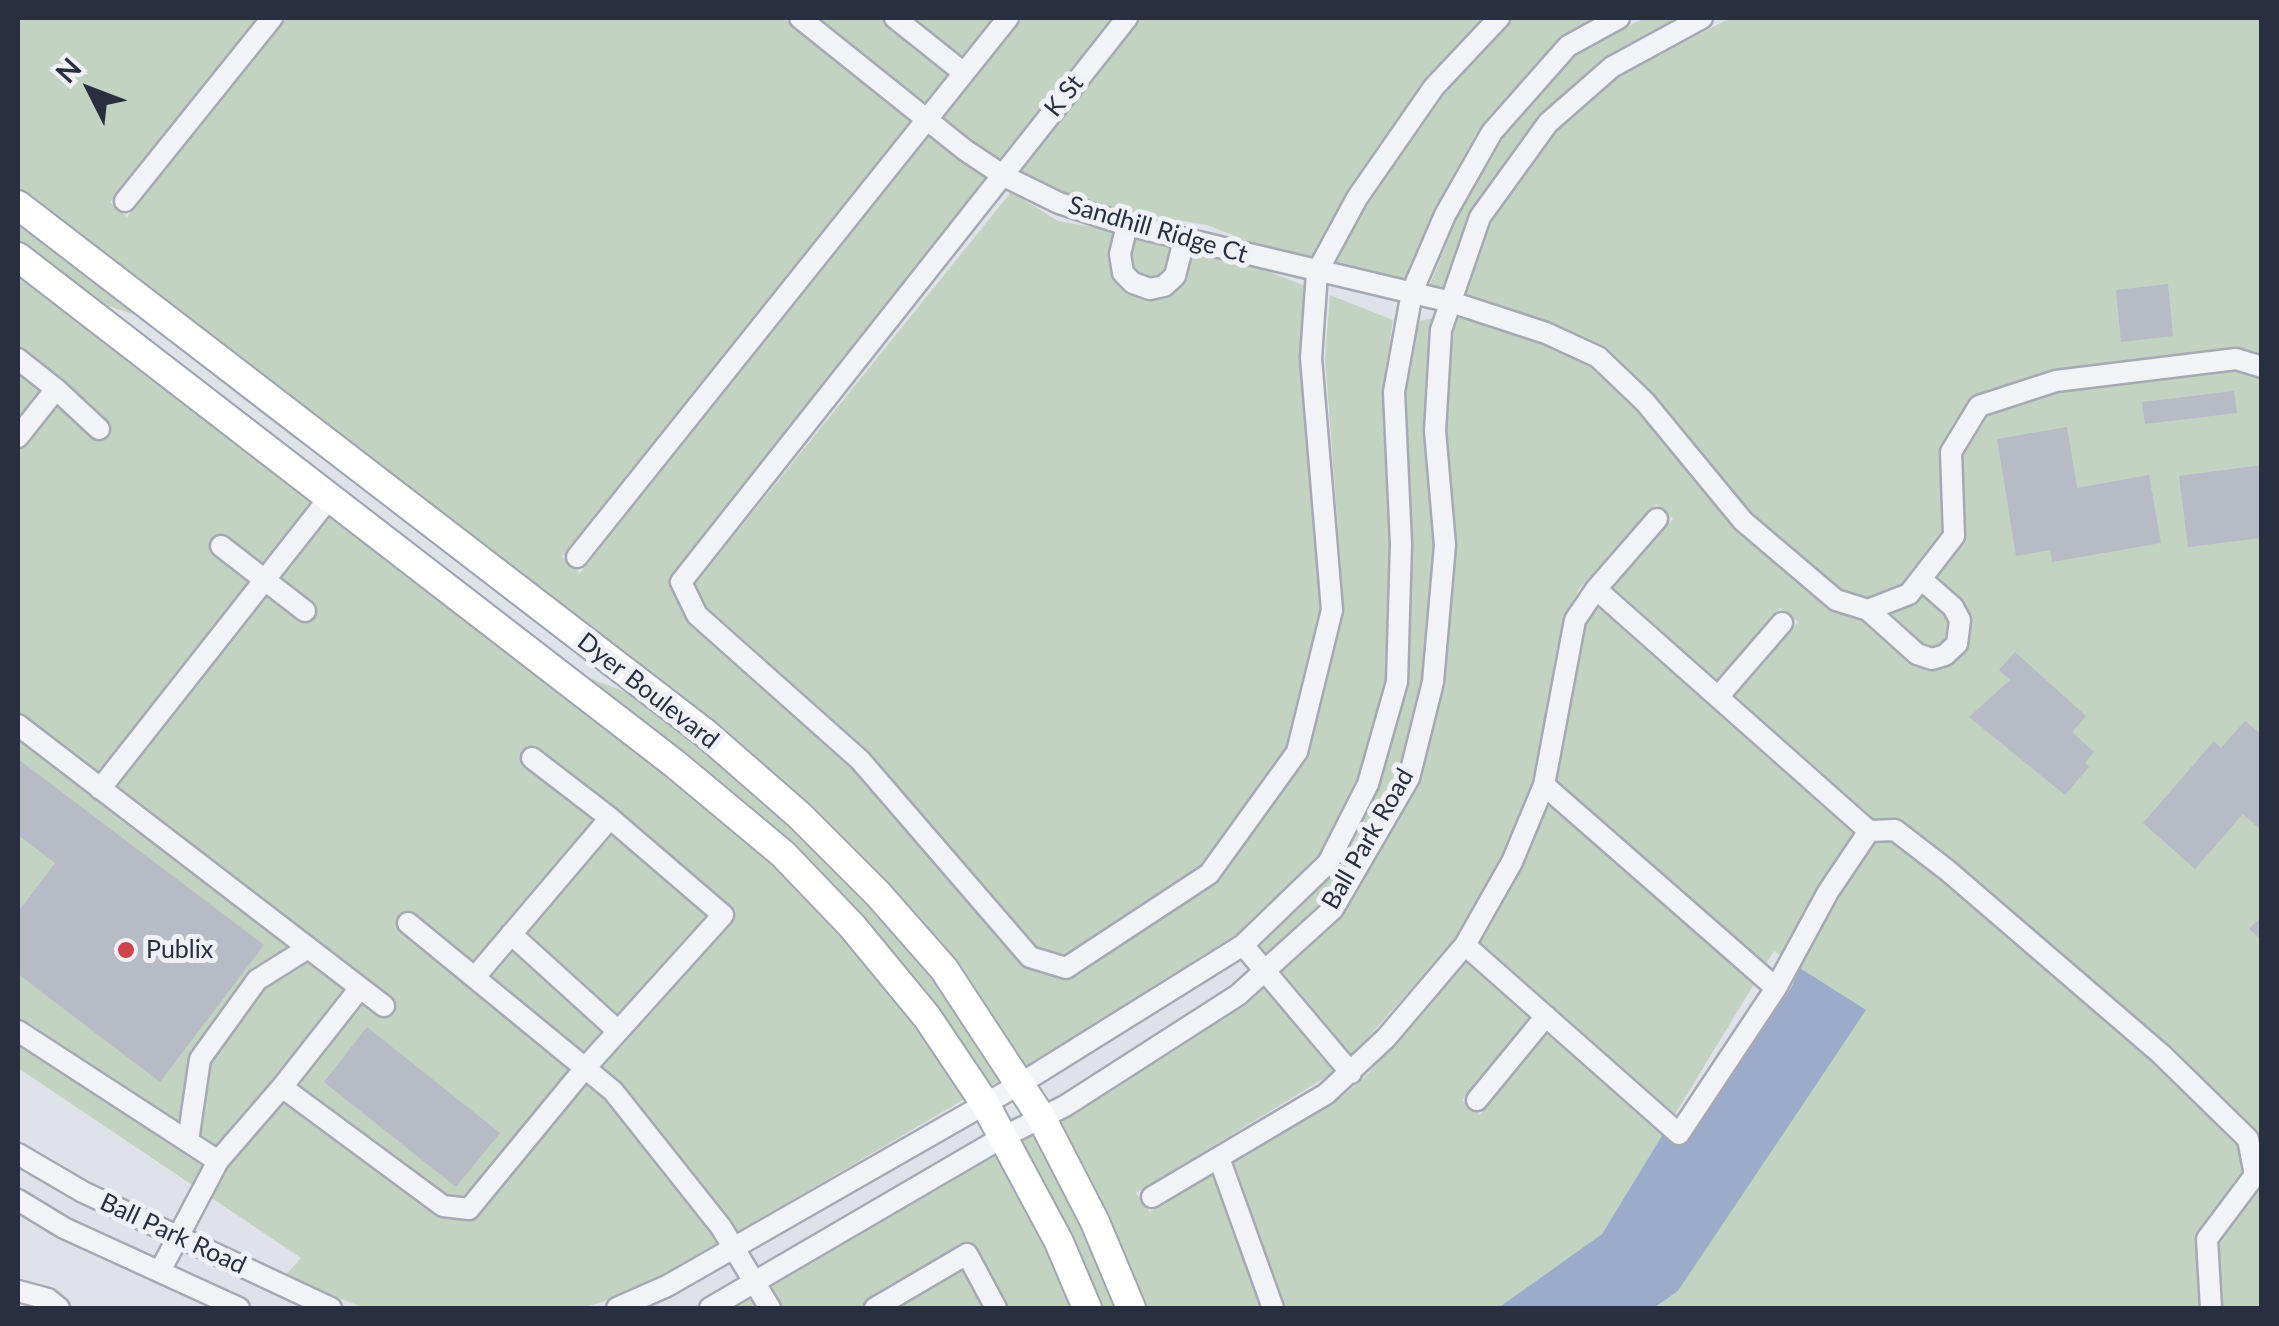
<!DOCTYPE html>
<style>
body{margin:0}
#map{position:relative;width:2279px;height:1326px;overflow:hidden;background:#e0e2e9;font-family:Lato,sans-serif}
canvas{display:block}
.frame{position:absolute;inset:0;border:20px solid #282f40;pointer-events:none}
.north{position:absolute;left:40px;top:40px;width:100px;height:100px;-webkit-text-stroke:8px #eff1f6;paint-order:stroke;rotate:312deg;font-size:28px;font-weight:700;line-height:40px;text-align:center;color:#282f40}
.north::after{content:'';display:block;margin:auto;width:35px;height:45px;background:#282f40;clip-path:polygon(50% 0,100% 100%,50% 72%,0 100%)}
</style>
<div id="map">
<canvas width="2279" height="1326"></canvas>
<div class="frame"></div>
<div class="north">N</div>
</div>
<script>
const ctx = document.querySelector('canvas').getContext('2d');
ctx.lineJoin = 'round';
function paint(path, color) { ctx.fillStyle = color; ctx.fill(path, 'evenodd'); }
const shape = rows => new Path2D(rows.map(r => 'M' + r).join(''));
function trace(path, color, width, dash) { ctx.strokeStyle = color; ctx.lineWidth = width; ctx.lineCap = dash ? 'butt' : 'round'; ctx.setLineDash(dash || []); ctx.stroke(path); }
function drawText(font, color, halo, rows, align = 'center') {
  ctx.font = font + ' Lato,sans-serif'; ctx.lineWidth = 10; ctx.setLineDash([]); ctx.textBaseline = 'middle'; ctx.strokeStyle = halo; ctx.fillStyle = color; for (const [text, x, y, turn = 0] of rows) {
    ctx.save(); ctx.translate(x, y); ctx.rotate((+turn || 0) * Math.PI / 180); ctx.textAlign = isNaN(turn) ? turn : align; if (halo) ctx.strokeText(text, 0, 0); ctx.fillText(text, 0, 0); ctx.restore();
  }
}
paint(shape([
 [18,18,257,18,110,202,127,217,287,18,783,18,911,120,562,557,580,573,930,135,991,179,672,575,671,586,690,622,852,768,1021,964,1064,979,1073,977,1216,883,1308,755,1344,610,1325,357,1330,295,1393,320,1383,391,1390,543,1386,680,1357,778,1319,855,1235,936,1023,1068,886,888,18,192],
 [817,18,993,18,924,104],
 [1023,18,1596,18,1559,38,1477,132,1435,209,1399,299,1207,225,1062,200,971,141,942,118],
 [1644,18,1677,18,1605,57,1539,116,1471,210,1442,293,1425,297,1456,220,1502,139,1575,55],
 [1730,18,2261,18,2261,356,2234,348,2053,370,1975,395,1940,450,1943,531,1901,585,1866,599,1840,590,1751,514,1653,396,1605,350,1548,323,1465,296,1490,223,1557,131,1619,76],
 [1011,192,1058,221,1203,246,1308,287,1302,355,1321,607,1287,746,1201,865,1063,956,1035,948,868,754,706,609,694,585],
 [18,218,303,438,295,439,136,315,93,301,18,244],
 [18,270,669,772,776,861,844,933,918,1022,968,1097,661,1277,600,1303,580,1308,364,1308,285,1276,301,1258,18,1068],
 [1458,316,1542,343,1592,366,1637,409,1736,529,1829,608,1866,621,1918,601,1964,543,1963,456,1988,415,2059,392,2237,370,2261,379,2261,1308,1654,1308,1678,1291,1865,1010,1800,968,1837,898,1878,837,1875,823,1734,697,1798,622,1780,608,1716,682,1611,589,1673,519,1656,504,1580,588,1566,613,1533,779,1502,857,1456,938,1351,1057,1280,973,1343,915,1420,781,1444,684,1456,547,1446,432,1453,333],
 [1433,318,1424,429,1434,544,1422,679,1398,772,1324,902,1265,955,1258,947,1344,864,1378,788,1408,687,1412,545,1405,394,1416,322],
 [374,518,584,676,639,697,792,822,870,901,935,975,1004,1079,987,1087,860,920],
 [1599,606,1854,832,1780,955,1774,951,1765,965,1556,782,1586,625],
 [1549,804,1754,984,1674,1116,1480,943,1522,869],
 [1467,960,1531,1016,1462,1100,1480,1115,1548,1032,1663,1134,1602,1234,1498,1308,1285,1308,1232,1163,1333,1104,1366,1076],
 [1264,987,1336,1071,1136,1193,1150,1212,1213,1174,1262,1308,1143,1308,1056,1123,1244,1005],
 [1037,1133,1085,1226,1120,1308,1098,1308,1018,1143],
 [999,1153,1049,1246,1075,1308,734,1308]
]), '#c3d3c1');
paint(shape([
 [1800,968,1866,1010,1678,1291,1654,1308,1498,1308,1602,1234,1663,1134,1672,1142,1689,1140,1791,988]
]), '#9aacc9');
paint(shape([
 [2168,284,2173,336,2121,342,2116,290],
 [2234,391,2237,413,2145,424,2142,402],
 [2067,427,2077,488,2149,475,2161,543,2052,562,2050,550,2016,556,1997,439],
 [2262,465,2262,538,2188,547,2179,476],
 [2015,652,2086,716,2072,732,2094,752,2085,763,2089,767,2065,795,1969,717,2010,680,1999,670],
 [2245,721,2262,735,2262,831,2243,814,2195,869,2143,823,2214,741,2221,748],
 [18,759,264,945,160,1082,18,974,18,912,55,863,18,835],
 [2262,916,2262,940,2249,929],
 [367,1027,500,1133,456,1187,324,1082]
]), '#b7bbc5');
const minor = shape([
 [800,18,965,150,1004,176,1059,203,1127,225,1451,302,1546,333,1598,357,1645,402,1743,521,1836,600,1868,610,1909,594,1954,536,1951,452,1979,406,2056,381,2236,359,2262,367],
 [895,18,964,73],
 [1127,18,681,582,697,615,860,760,1030,957,1066,968,1209,874,1297,752,1332,610,1311,358,1317,272,1357,198,1434,87,1499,18],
 [125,201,272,18],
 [1127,225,1120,254,1123,273,1133,283,1150,289,1164,286,1175,276,1184,240],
 [18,359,56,389],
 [18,437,56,389,99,429],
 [221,546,305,611],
 [577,557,1008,18],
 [1868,610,1917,654,1932,659,1945,655,1957,644,1960,620,1953,607,1921,579],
 [1718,697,1782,623],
 [18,725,384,1006],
 [1544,785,1776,988],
 [100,789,330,497],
 [1869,831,1895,830,1947,870,2161,1054,2248,1139,2255,1175,2207,1239,2211,1308],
 [408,923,613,1091,721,1227,770,1308],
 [511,934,618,1031],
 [1243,945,1351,1073],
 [1465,945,1679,1134,1776,988,1828,892,1869,831,1596,589],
 [475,977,610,818,532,758],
 [18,1031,218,1161],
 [282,1087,360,988],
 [1477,1100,1546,1016],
 [188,1141,200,1059,257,980,308,948],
 [18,1154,83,1192,331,1308],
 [1219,1158,1273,1308],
 [1152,1197,1326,1094,1386,1038,1465,945,1512,862,1544,785,1575,620,1596,589,1657,519],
 [18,1200,64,1228,239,1308],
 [160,1271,218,1161,282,1087,443,1206,469,1209,585,1068,723,915,610,818],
 [18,1291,48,1299,59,1308],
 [617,1308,667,1286,1020,1084,1243,945,1328,863,1368,784,1397,682,1401,544,1394,392,1412,292,1445,215,1492,132,1568,46,1619,18],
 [710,1308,1003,1137,1065,1106,1238,995,1333,909,1409,778,1433,682,1445,545,1435,431,1441,330,1480,217,1548,123,1612,67,1702,18],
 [875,1308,967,1254,996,1308]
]);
const major = shape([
 [18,205,705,733,799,815,878,894,944,969,1041,1117,1095,1222,1131,1308],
 [18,257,675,764,783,854,852,926,927,1017,984,1102,1059,1242,1087,1308]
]);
trace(minor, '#a5a9b3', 25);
trace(major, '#9fa5b4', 32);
trace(minor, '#f2f3f7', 20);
trace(major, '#fff', 28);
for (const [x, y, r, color] of [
 [126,950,10,"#ce444b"]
]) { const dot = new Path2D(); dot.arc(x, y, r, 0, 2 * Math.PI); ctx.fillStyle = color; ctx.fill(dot); trace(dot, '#eff1f6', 4); }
drawText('25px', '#282f40', '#eff1f6', [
 ["K St",1064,96,-51],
 ["Sandhill Ridge Ct",1158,230,16],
 ["Dyer Boulevard",648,691,38],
 ["Ball Park Road",1368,839,-60],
 ["Ball Park Road",173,1234,25]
]);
drawText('25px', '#282f40', '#eff1f6', [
 ["Publix",146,950]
], 'left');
</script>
